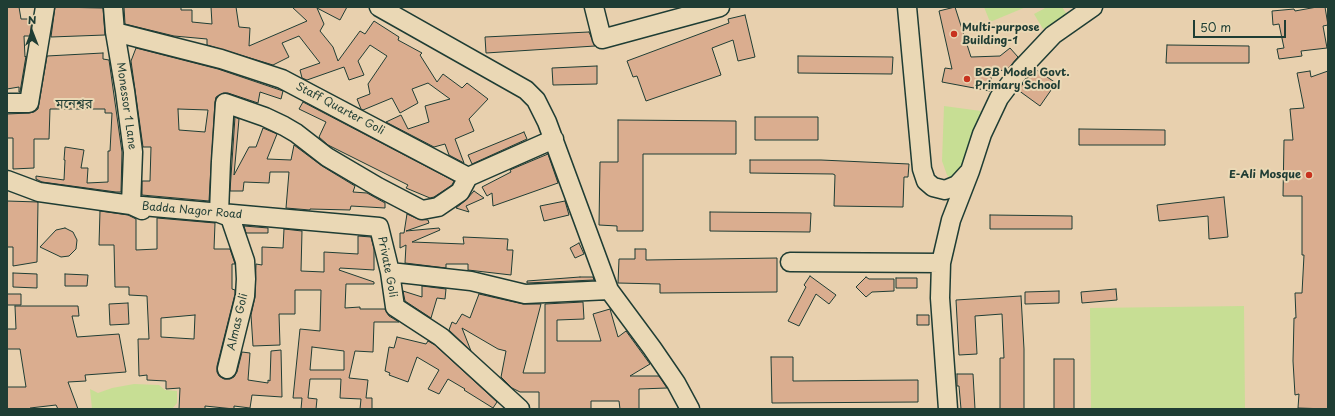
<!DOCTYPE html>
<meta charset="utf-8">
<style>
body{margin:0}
#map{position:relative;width:1335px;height:416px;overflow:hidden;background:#e8d0ae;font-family:"Playpen Sans",sans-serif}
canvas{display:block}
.frame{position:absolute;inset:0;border:8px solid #1f3d34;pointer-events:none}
.north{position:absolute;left:12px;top:12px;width:40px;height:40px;-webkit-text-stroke:3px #ead8b5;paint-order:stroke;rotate:0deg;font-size:11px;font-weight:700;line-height:16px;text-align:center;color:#1f3d34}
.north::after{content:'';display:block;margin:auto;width:14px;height:18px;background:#1f3d34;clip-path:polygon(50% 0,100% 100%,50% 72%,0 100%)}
.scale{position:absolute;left:1193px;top:20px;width:93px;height:18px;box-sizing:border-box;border:2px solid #1f3d34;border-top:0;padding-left:5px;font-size:12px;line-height:14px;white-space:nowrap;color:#1f3d34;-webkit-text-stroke:3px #ead8b5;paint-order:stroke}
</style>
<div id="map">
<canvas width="1335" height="416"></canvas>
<div class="frame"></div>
<div class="north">N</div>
<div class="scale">50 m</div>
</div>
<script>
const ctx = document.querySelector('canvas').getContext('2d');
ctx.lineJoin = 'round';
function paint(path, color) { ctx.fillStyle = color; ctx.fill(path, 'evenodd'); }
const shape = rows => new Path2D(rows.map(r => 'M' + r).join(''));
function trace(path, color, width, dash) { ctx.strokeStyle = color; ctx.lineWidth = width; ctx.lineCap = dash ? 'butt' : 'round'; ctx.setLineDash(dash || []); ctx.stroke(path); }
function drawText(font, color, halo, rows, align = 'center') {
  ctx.font = font + ' "Playpen Sans","Noto Sans Bengali",sans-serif'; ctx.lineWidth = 4; ctx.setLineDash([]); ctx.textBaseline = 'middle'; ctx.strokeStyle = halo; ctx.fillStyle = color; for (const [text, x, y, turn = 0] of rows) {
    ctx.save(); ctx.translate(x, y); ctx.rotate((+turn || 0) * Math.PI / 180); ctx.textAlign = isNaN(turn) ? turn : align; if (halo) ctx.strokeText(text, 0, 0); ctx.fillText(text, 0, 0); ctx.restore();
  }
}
paint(shape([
 [984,7,1026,7,990,22],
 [1047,7,1062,7,1068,16,1043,29,1034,14],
 [944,106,981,111,970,159,953,181,947,175,942,161],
 [1244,306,1245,409,1091,409,1090,308],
 [134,384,159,385,165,390,177,391,177,403,172,409,92,409,90,389,98,393,112,388]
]), '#c7de94');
const building = shape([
 [7,7,19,7,21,19,32,19,30,36,24,36,25,57,26,56,20,92,19,92,19,87,7,89,7,7],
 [55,7,103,8,105,35,51,37,55,7],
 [124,7,181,7,181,10,192,10,192,22,212,24,211,7,236,7,239,27,250,28,249,46,307,21,292,7,347,7,340,20,317,8,324,24,320,31,333,47,338,61,360,31,365,34,374,21,399,37,398,40,422,53,420,55,437,82,443,74,462,88,467,83,488,99,469,119,474,131,455,139,464,163,449,155,445,144,434,147,386,122,401,115,408,129,429,122,425,106,450,99,428,83,412,89,418,103,400,113,392,98,363,110,361,109,357,99,370,94,368,84,387,56,370,45,358,61,364,75,349,80,344,67,307,80,302,78,300,70,320,63,299,36,282,43,289,57,273,65,207,45,207,39,174,36,125,24,124,7],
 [955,7,971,57,1000,56,1010,48,1018,57,1006,71,992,69,990,91,942,82,945,68,952,69,939,11,955,7],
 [1317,7,1325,7,1328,25,1323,26,1327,48,1301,51,1302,56,1279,59,1277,49,1284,48,1279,24,1273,25,1272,11,1294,9,1295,11,1317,7],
 [745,15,755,57,738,61,733,40,712,48,721,75,646,101,637,76,633,77,627,61,729,23,728,19,745,15],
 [589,32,595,46,486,53,485,37,589,32],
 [1167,45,1249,46,1249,63,1166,63,1167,45],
 [136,48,218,69,283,91,281,99,260,92,258,103,228,93,223,93,216,97,215,102,209,201,142,195,142,181,150,181,151,147,143,147,131,61,136,48],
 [178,109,208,110,205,132,179,130,178,109],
 [103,53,103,59,109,60,122,152,121,192,116,192,42,182,36,179,36,176,64,180,65,160,64,160,65,147,84,150,81,168,88,168,87,183,108,182,108,151,110,151,112,113,105,113,105,109,50,109,49,139,34,139,34,168,13,169,13,138,7,138,7,114,29,113,34,112,38,109,47,56,103,53],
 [798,56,893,57,892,74,798,73,798,56],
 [597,66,597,84,553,85,552,68,597,66],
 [1035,69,1056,83,1040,106,1018,90,1035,69],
 [1310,71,1311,77,1328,71,1328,409,1298,408,1299,394,1295,395,1293,361,1294,318,1296,318,1295,293,1302,293,1304,255,1302,255,1302,196,1283,196,1284,140,1293,140,1290,109,1304,108,1297,73,1310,71],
 [303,102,454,181,452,185,434,197,430,198,406,188,408,185,328,145,319,137,326,122,299,109,303,102],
 [235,117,239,119,234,175,249,147,256,147,263,128,277,134,267,159,291,160,294,145,322,166,355,186,353,192,367,193,385,203,385,208,351,206,350,210,310,209,310,210,286,208,289,172,270,172,269,183,244,182,243,191,230,191,235,117],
 [755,117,818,117,818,140,755,140,755,117],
 [618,120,736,121,736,154,643,154,643,231,617,231,617,226,599,225,600,162,618,162,618,120],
 [1079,129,1165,130,1165,145,1079,145,1079,129],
 [524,132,527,139,472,164,468,155,524,132],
 [548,154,558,183,493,206,492,193,487,196,482,187,511,172,510,170,548,154],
 [750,160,821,160,909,164,908,177,904,177,903,207,834,206,835,175,833,174,750,173,750,160],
 [474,191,484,198,466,206,469,212,456,208,466,200,474,191],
 [1224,197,1228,237,1209,239,1208,216,1159,221,1157,205,1224,197],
 [7,201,38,202,37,262,13,266,13,247,7,247,7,201],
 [565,201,569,215,544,221,540,206,565,201],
 [100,211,128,215,136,219,136,250,157,249,157,218,215,223,214,249,230,249,235,264,232,264,232,289,235,290,235,294,217,366,217,372,219,376,224,379,230,379,234,377,237,372,242,352,250,353,248,380,268,383,268,380,270,381,271,351,281,350,282,397,252,395,250,408,234,406,234,409,205,406,205,409,179,409,180,388,166,389,166,381,147,380,147,375,139,376,138,339,149,339,147,296,129,295,129,287,115,287,114,245,99,245,100,211],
 [195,315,194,339,161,337,161,318,195,315],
 [710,212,811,213,810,232,710,231,710,212],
 [407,214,418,219,428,220,429,223,406,231,439,228,440,230,412,242,464,244,463,237,508,239,507,250,513,250,511,275,468,270,468,264,446,264,446,268,405,263,406,245,400,248,400,233,404,233,407,214],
 [990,215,1072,216,1072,229,990,229,990,215],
 [244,226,268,228,268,233,246,233,244,226],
 [65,228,73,232,77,240,76,249,69,256,61,257,40,247,56,230,65,228],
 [284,229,302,231,301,271,324,272,324,252,358,254,358,236,371,237,374,249,374,270,340,268,339,270,374,282,374,284,346,284,345,308,360,307,360,309,385,309,389,316,399,322,374,322,373,352,355,351,349,378,368,380,366,398,372,398,372,409,360,409,361,399,340,398,341,379,310,379,308,398,317,399,316,409,301,409,302,398,293,398,300,329,320,331,321,290,295,290,295,314,279,314,280,345,253,346,251,315,255,297,256,264,262,265,262,247,283,248,284,229],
 [312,347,344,351,344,370,310,370,312,347],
 [579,243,584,254,575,258,570,248,579,243],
 [635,249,646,249,646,260,777,258,777,292,660,293,660,284,618,283,619,259,635,259,635,249],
 [13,273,37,274,37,288,13,287,13,273],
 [65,274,88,275,87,286,65,286,65,274],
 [810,276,836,295,829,304,816,294,799,326,788,321,806,287,804,285,810,276],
 [580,277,593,277,594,280,527,283,527,281,580,277],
 [866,277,869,279,894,279,894,291,872,292,866,297,856,287,866,277],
 [896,278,917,278,917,288,896,288,896,278],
 [422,286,446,289,445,299,437,298,431,318,405,301,403,291,422,297,422,286],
 [1116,289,1117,300,1082,303,1081,292,1116,289],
 [1059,291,1059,303,1025,304,1025,292,1059,291],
 [7,294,21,294,21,305,7,305,7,294],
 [479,294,523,304,541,304,523,373,545,373,545,304,583,302,584,319,557,320,557,341,601,341,593,314,610,309,618,337,626,331,650,364,630,376,659,376,667,388,639,389,639,409,620,409,619,401,591,401,591,409,539,409,539,392,520,392,512,388,501,377,506,351,498,349,462,328,471,351,449,330,452,322,456,324,462,314,470,318,479,294],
 [1021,296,1024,349,1024,409,1000,409,1000,358,1004,358,1002,314,975,316,977,354,959,355,956,300,1021,296],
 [128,303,129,324,110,325,109,304,128,303],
 [15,306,78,306,79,316,72,316,77,337,119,334,126,372,85,375,86,381,68,382,78,409,58,409,56,405,30,408,30,409,7,409,7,387,26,387,20,349,7,349,7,329,16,329,15,306],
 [917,315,929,315,929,325,917,325,917,315],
 [397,337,426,344,428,341,435,345,497,402,493,408,464,390,465,389,448,379,439,394,428,389,439,370,417,357,408,382,389,375,390,373,385,371,389,347,394,348,397,337],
 [771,357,793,357,793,381,918,380,918,402,772,403,771,357],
 [1054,359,1074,359,1074,409,1054,409,1054,359],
 [957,374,973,374,975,409,961,409,959,386,957,386,957,374]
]);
paint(building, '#daad8f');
trace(building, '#1f3d34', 1);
const minor = shape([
 [113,7,115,32,125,91,133,152,131,205,142,210],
 [379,7,526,90,536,100,547,122,609,290,652,348,676,383,690,409],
 [594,7,602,39,720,7],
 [907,7,922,169,926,181,933,187,945,190,957,185,968,173],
 [115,32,221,59,282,79,468,177],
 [7,103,29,103,45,7],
 [468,177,554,139],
 [7,180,39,192,131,205,379,227,390,272,395,307,441,337,520,409],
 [790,262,941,263],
 [390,272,471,281,525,294,609,290],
 [227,369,245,296,246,279,245,261,232,223,230,218,227,216,219,213,221,161,225,103,265,117,284,126,296,133,327,157,378,187,422,210,438,207,460,192,468,177],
 [948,409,940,298,941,263,951,220,970,171,982,134,999,98,1021,69,1053,35,1093,7]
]);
trace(minor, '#1f3d34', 21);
trace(minor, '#ead8b5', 18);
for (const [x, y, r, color] of [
 [954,34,4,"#c8321e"],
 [967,79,4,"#c8321e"],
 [1309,175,4,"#c8321e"]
]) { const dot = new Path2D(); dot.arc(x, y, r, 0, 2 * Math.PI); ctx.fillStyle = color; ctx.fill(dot); trace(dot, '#ead8b5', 1.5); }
drawText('bold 11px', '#1f3d34', '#ead8b5', [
 ["Multi-purpose",962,28],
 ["Building-1",962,41],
 ["BGB Model Govt.",975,73],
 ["Primary School",975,86],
 ["E-Ali Mosque",1301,175,"right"]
], 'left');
drawText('11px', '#1f3d34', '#ead8b5', [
 ["Monessor 1 Lane",126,106,82],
 ["Staff Quarter Goli",340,109,28],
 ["Badda Nagor Road",192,211,5],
 ["Private Goli",387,267,79],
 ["Almas Goli",238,322,-77]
]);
drawText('13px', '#1f3d34', '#ead8b5', [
 ["মনেশ্বর",74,104]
]);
</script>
